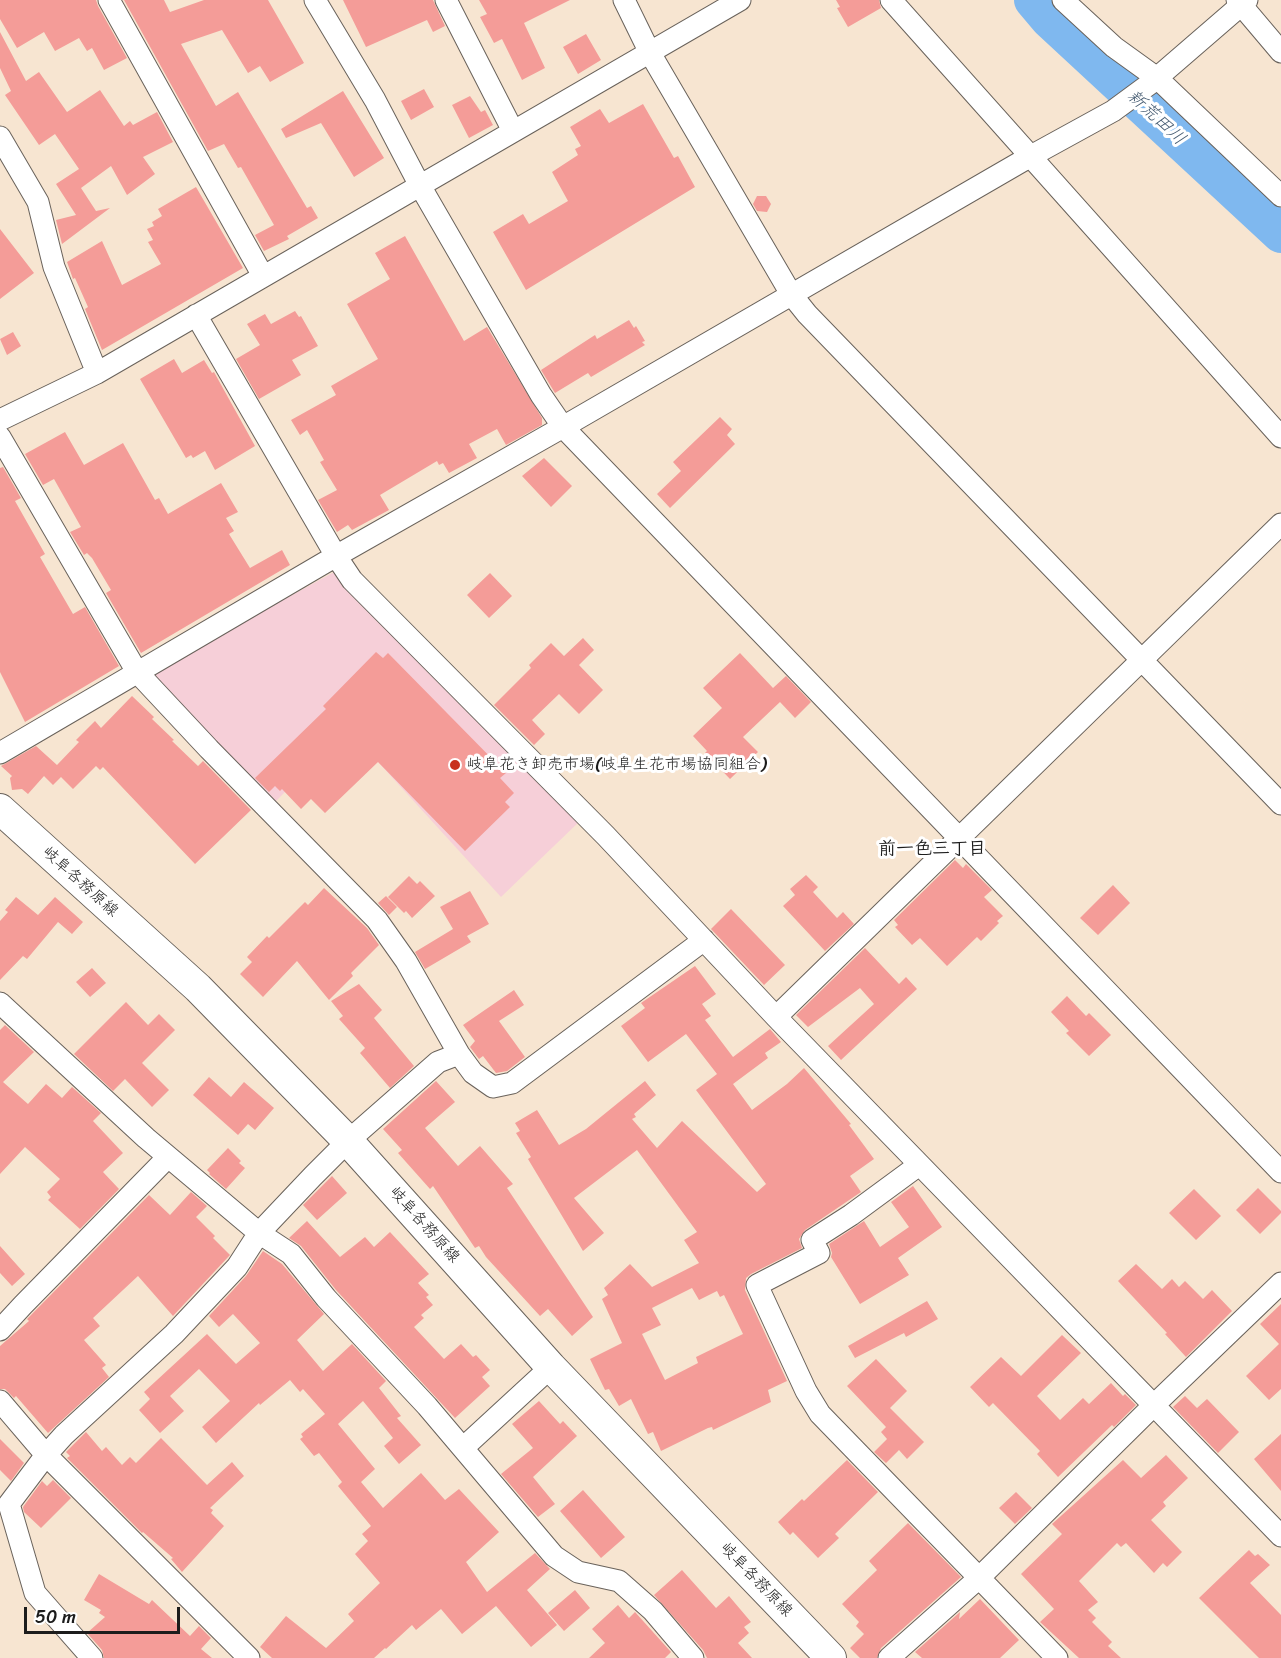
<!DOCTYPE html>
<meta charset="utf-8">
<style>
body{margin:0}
#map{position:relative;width:1281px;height:1658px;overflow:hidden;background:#f7e5d1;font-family:Sriracha,sans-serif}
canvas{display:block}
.scale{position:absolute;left:24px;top:1607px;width:156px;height:27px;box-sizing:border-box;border:3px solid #1c1c1c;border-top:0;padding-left:8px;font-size:18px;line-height:21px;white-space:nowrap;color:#1c1c1c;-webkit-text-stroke:4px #fff;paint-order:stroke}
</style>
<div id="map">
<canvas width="1281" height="1658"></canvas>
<div class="scale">50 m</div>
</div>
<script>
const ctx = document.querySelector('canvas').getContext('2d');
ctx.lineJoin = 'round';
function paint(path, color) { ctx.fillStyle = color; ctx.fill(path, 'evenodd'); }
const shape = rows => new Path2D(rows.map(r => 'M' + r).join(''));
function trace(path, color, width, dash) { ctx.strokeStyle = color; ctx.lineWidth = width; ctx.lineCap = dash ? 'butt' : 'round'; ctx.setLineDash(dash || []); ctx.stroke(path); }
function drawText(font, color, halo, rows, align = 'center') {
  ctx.font = font + ' Sriracha,"Klee One",sans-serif'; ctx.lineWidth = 6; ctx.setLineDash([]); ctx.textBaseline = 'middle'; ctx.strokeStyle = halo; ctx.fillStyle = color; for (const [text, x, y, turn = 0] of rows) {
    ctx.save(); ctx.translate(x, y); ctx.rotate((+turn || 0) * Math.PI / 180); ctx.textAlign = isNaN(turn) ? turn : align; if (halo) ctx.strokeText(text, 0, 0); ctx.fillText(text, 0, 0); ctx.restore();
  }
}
paint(shape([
 [336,571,582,819,501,897,348,729,275,802,150,673]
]), '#f6cfd8');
trace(shape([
 [1033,0,1049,19,1281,234]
]), '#7fb8ef', 38);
paint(shape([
 [0,0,96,0,98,6,127,58,104,70,92,48,87,51,79,38,55,51,44,32,17,48,0,19],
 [124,0,164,0,170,12,204,0,268,0,304,63,270,82,260,66,248,73,222,30,181,44,216,106,238,92,307,208,311,206,318,218,287,236,289,239,264,251,255,235,274,225,241,167,238,168,224,144,208,151],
 [343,0,433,0,445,26,433,32,427,20,366,47],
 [479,0,570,0,524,23,545,68,522,80,502,39,494,43,480,17,487,14],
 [836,0,879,0,881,8,848,27,837,8,840,7],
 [0,32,26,81,39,72,67,112,100,90,124,126,130,121,133,125,157,112,173,142,143,157,155,174,127,195,111,166,81,188,96,211,110,208,62,244,56,220,76,215,56,184,79,169,55,134,39,145,5,95,11,91,0,68],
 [586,34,601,60,578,74,563,47],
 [424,89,434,107,411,120,401,101],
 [343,91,384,158,354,177,321,123,286,138,281,129],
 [470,96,481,112,485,110,493,125,469,138,452,105],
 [643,104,670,151,674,158,678,156,695,187,526,290,493,232,523,214,529,224,568,201,552,172,578,155,575,149,581,146,570,127,600,109,609,123],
 [196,187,243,268,102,350,85,309,88,307,75,278,73,279,67,262,102,241,122,285,161,264,148,242,153,240,147,229,154,226,152,222,162,216,158,209],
 [757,196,766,196,771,204,767,212,757,211,753,204],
 [0,229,34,273,0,299],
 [405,236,464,341,487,327,542,418,542,425,506,445,497,429,469,444,477,458,449,473,443,463,439,465,437,461,380,495,389,510,352,530,348,525,337,532,318,500,337,490,320,462,324,460,307,430,300,435,291,420,336,395,331,386,378,359,347,304,390,279,375,253],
 [295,311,299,317,301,316,318,346,292,360,301,375,259,399,236,359,260,345,247,324,265,314,271,324],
 [629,320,634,328,636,326,645,341,642,342,645,345,591,377,588,373,555,393,541,370,595,335,597,339],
 [13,332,21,346,7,355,0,339],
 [174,359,182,373,204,360,212,373,214,372,255,446,215,470,205,451,193,458,191,455,186,458,140,379],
 [720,417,732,429,727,435,735,444,670,508,657,494,681,471,673,462],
 [65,432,84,465,123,443,155,500,159,498,168,514,221,483,238,512,226,518,234,531,229,534,250,568,282,550,290,565,141,653,106,593,111,590,92,558,87,553,84,555,70,532,81,527,54,479,43,485,25,454],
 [544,458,572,486,551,507,522,476],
 [3,467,21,498,15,501,45,554,40,557,73,614,85,607,119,666,25,722,0,672,0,468],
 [490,573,512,596,489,618,467,595],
 [583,638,594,650,579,665,603,690,579,714,559,694,532,720,545,734,534,745,494,705,531,668,529,665,551,643,564,656],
 [376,652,383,658,388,653,506,773,500,778,514,793,505,802,510,807,465,851,378,762,325,813,311,799,301,809,282,789,280,791,275,786,269,792,255,778,326,709,323,706],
 [740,653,773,688,786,676,811,702,795,718,780,702,743,737,758,752,730,779,705,753,707,751,693,736,722,708,703,688],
 [132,696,154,717,152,719,174,740,172,741,198,766,203,761,251,810,195,864,103,767,100,770,96,766,73,789,61,777,53,785,44,776,28,794,22,789,12,790,10,778,12,776,1,766,36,746,57,765,79,742,76,740,95,721,101,728],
 [955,860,963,868,966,864,992,890,984,897,1003,916,997,921,999,923,981,941,977,937,947,966,920,938,912,945,895,927,898,925,894,920],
 [806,875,818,887,813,892,837,918,843,912,854,924,825,951,783,906,795,895,790,889],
 [409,876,417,884,420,881,435,896,412,918,406,911,404,913,388,897],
 [1113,885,1130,903,1098,935,1080,918],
 [324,888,367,928,379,945,351,973,353,976,329,1000,297,961,263,997,240,974,252,962,247,957,267,936,269,938,305,902,308,905],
 [470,891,489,924,467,936,471,942,425,969,415,952,453,929,440,907],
 [386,896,397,907,389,915,378,903],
 [16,897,38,915,55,897,83,922,72,934,58,922,27,959,23,956,0,980,0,921,8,912,5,910],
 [731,909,785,965,764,985,711,929],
 [865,948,899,984,906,977,917,989,841,1060,828,1046,874,1004,860,988,808,1027,796,1015],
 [695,966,716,994,702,1004,711,1016,705,1020,733,1057,770,1029,781,1042,765,1053,768,1058,733,1084,752,1110,787,1084,804,1068,851,1124,849,1125,874,1159,850,1176,861,1192,805,1230,799,1239,802,1248,751,1274,746,1278,745,1290,787,1381,768,1390,771,1402,713,1430,712,1427,708,1428,661,1451,653,1432,648,1434,631,1399,619,1406,609,1389,605,1390,590,1359,622,1343,602,1299,608,1295,604,1288,630,1264,652,1287,699,1263,684,1240,697,1232,637,1150,574,1198,604,1233,583,1251,528,1159,531,1157,516,1133,520,1131,515,1123,537,1110,559,1145,586,1129,645,1081,656,1095,634,1114,636,1117,632,1119,657,1148,682,1121,757,1192,766,1184,696,1090,717,1074,686,1034,648,1062,621,1026,645,1008,641,1003],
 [692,1288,699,1300,717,1291,720,1297,724,1295,743,1334,696,1357,698,1363,665,1380,642,1334,661,1325,652,1308],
 [92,968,106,983,90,997,76,982],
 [359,984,382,1010,374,1018,414,1066,390,1088,360,1053,365,1048,339,1019,343,1016,331,1001],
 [514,990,524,1005,499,1021,525,1057,507,1071,496,1073,483,1056,479,1059,470,1047,475,1041,463,1025],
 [1067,996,1086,1016,1089,1013,1111,1035,1089,1056,1066,1033,1069,1031,1051,1012],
 [126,1002,148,1025,159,1014,175,1030,142,1063,169,1090,152,1107,125,1079,113,1091,74,1054],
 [5,1025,34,1052,3,1082,28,1104,46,1084,62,1098,72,1087,101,1113,93,1121,123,1153,103,1172,119,1189,80,1229,48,1200,51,1197,47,1192,60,1179,25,1147,0,1174,0,1030],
 [209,1077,231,1097,244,1082,274,1108,255,1130,248,1124,238,1135,193,1095],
 [436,1081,455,1102,425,1128,458,1166,480,1146,513,1184,507,1188,593,1317,572,1336,548,1309,540,1316,486,1257,479,1246,475,1248,433,1186,430,1189,398,1153,402,1150,383,1129],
 [228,1148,241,1161,239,1163,245,1168,226,1189,209,1174,210,1173,207,1170],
 [332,1176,347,1193,317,1220,303,1205],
 [913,1186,942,1227,898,1258,909,1275,860,1304,831,1257,832,1253,829,1244,864,1221,880,1247,909,1227,891,1202],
 [1258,1188,1281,1211,1281,1213,1260,1234,1236,1210],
 [1194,1189,1221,1216,1196,1240,1169,1213],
 [191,1192,207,1206,196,1217,215,1236,213,1238,230,1255,173,1316,138,1276,93,1318,100,1326,84,1340,106,1365,102,1368,109,1377,48,1433,16,1396,14,1398,5,1389,0,1389,0,1346,29,1321,27,1319,32,1314,149,1195,170,1215],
 [307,1221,340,1257,365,1237,374,1247,390,1232,429,1274,418,1283,429,1295,426,1297,433,1305,421,1315,424,1318,414,1327,444,1359,461,1344,473,1357,476,1355,490,1370,482,1377,490,1386,455,1418,336,1290,301,1246,289,1238],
 [0,1246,25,1274,12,1286,0,1273],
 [263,1251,282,1264,324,1314,297,1340,323,1371,352,1344,386,1381,379,1388,401,1416,397,1418,421,1445,399,1464,384,1446,393,1438,363,1401,338,1424,375,1469,361,1482,383,1508,421,1473,445,1500,459,1489,499,1532,466,1562,487,1592,535,1553,550,1569,527,1590,557,1625,531,1647,496,1606,462,1634,441,1609,416,1630,412,1625,386,1649,385,1648,374,1658,272,1658,260,1647,286,1616,326,1648,354,1621,348,1614,380,1583,355,1554,368,1541,362,1534,371,1526,338,1486,342,1482,319,1453,314,1456,300,1439,303,1437,301,1434,325,1414,303,1389,300,1392,290,1380,260,1405,259,1403,216,1443,202,1427,230,1401,199,1369,170,1396,184,1411,160,1433,139,1410,150,1399,144,1392,207,1334,236,1364,260,1343,233,1314,219,1327,209,1316,246,1276],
 [1136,1264,1162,1289,1172,1279,1179,1287,1185,1281,1203,1299,1212,1290,1232,1311,1186,1357,1165,1334,1167,1333,1118,1281],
 [927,1301,938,1319,906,1337,904,1333,855,1358,848,1346],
 [1281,1304,1281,1389,1269,1400,1246,1376,1279,1344,1260,1324],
 [1062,1335,1081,1353,1037,1396,1060,1420,1083,1398,1089,1404,1111,1383,1123,1396,1125,1394,1136,1405,1114,1427,1112,1425,1058,1477,1037,1454,1040,1451,993,1403,989,1407,970,1387,1001,1357,1021,1376],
 [876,1359,907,1391,890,1408,924,1442,907,1459,899,1450,886,1463,874,1452,887,1439,881,1432,886,1427,847,1386],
 [1185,1396,1197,1408,1207,1399,1239,1432,1218,1453,1173,1407],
 [539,1401,560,1424,563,1421,577,1436,533,1477,555,1504,538,1517,501,1474,533,1448,512,1424],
 [86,1432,102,1451,106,1447,122,1465,130,1457,136,1463,161,1438,207,1485,232,1462,244,1476,210,1508,213,1510,211,1513,224,1526,182,1572,171,1559,173,1558,143,1532,142,1533,67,1458,70,1456,66,1452],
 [1281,1434,1281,1491,1254,1459],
 [0,1439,24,1463,11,1481,0,1470],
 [1166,1455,1188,1478,1163,1502,1166,1506,1151,1520,1182,1552,1167,1567,1163,1563,1154,1573,1126,1543,1121,1547,1117,1543,1079,1581,1098,1602,1088,1610,1096,1618,1092,1622,1112,1642,1108,1646,1121,1658,1079,1658,1040,1622,1054,1609,1021,1574,1062,1534,1052,1524,1123,1460,1141,1478],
 [847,1460,878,1492,835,1534,839,1538,818,1558,793,1532,790,1535,778,1522,802,1499,804,1501],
 [53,1480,71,1498,41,1528,24,1512,23,1507,42,1481,47,1486],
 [583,1490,625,1537,601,1558,560,1511],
 [1016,1492,1032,1508,1015,1524,999,1508],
 [908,1523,961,1577,881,1648,877,1658,860,1658,850,1648,864,1634,856,1626,859,1622,842,1604,877,1570,869,1561],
 [1249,1550,1255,1556,1258,1554,1270,1565,1250,1583,1281,1615,1281,1658,1259,1658,1199,1598],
 [682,1570,716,1608,729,1596,751,1622,744,1627,749,1633,738,1643,752,1658,707,1658,703,1650,654,1595],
 [99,1574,149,1604,152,1600,190,1636,199,1626,211,1638,201,1649,212,1658,104,1658,102,1650,87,1633,105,1617,99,1613,101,1610,84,1600],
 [575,1590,590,1608,564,1631,548,1613],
 [980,1599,1019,1640,1000,1658,922,1658,915,1652,960,1612,959,1619],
 [618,1605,629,1618,635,1612,671,1652,665,1658,589,1658,605,1643,592,1629]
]), '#f49c98');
const minor = shape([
 [109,0,263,276],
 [315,0,375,100,419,184,541,395,563,427,1281,1172],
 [446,0,513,131],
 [624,0,650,53,791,294,807,314,1281,804],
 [891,0,1281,437],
 [1063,0,1114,47,1157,78,1281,196],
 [1237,0,1281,52],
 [0,137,38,202,54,267,97,373],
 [196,315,336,556,352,580,606,836,776,1017,1281,1536],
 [0,420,97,373,740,0],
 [0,437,137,672,209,749,377,920,406,961,459,1054,473,1073,493,1087,512,1083,704,940],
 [0,753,336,556,563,427,1031,156,1113,111,1151,83,1247,0],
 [0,1003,146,1138,259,1233,291,1254,326,1298,427,1406,554,1556,578,1572,619,1581,653,1611,693,1658],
 [776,1017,1281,524],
 [919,1165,851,1215,812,1240,819,1253,757,1285,806,1391,820,1414,1057,1658],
 [0,1330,23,1305,168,1157],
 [0,1401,46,1455,249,1658],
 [463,1448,551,1367],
 [92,1658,35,1593,9,1504,46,1455,64,1435,174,1334,237,1267,259,1233,313,1176,348,1141,438,1062,459,1054],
 [889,1658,979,1578,1154,1405,1281,1283]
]);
const secondary = shape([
 [0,809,198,988,348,1141,551,1367,831,1658]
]);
trace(minor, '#69625b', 23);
trace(secondary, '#69625b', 32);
trace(minor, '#fff', 21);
trace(secondary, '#fff', 30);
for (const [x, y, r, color] of [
 [455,765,6,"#c8321e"]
]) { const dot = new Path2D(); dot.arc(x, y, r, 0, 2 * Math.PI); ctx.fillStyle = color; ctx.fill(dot); trace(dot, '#fff', 2); }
drawText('16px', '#1c1c1c', '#fff', [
 ["岐阜花き卸売市場(岐阜生花市場協同組合)",467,765]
], 'left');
drawText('16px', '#1c1c1c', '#fff', [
 ["岐阜各務原線",80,882,42],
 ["岐阜各務原線",424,1225,48],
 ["岐阜各務原線",756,1580,46]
]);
drawText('italic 18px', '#445a70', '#fff', [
 ["新荒田川",1156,118,43]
]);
drawText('bold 18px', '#1c1c1c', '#fff', [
 ["前一色三丁目",932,849]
]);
</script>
